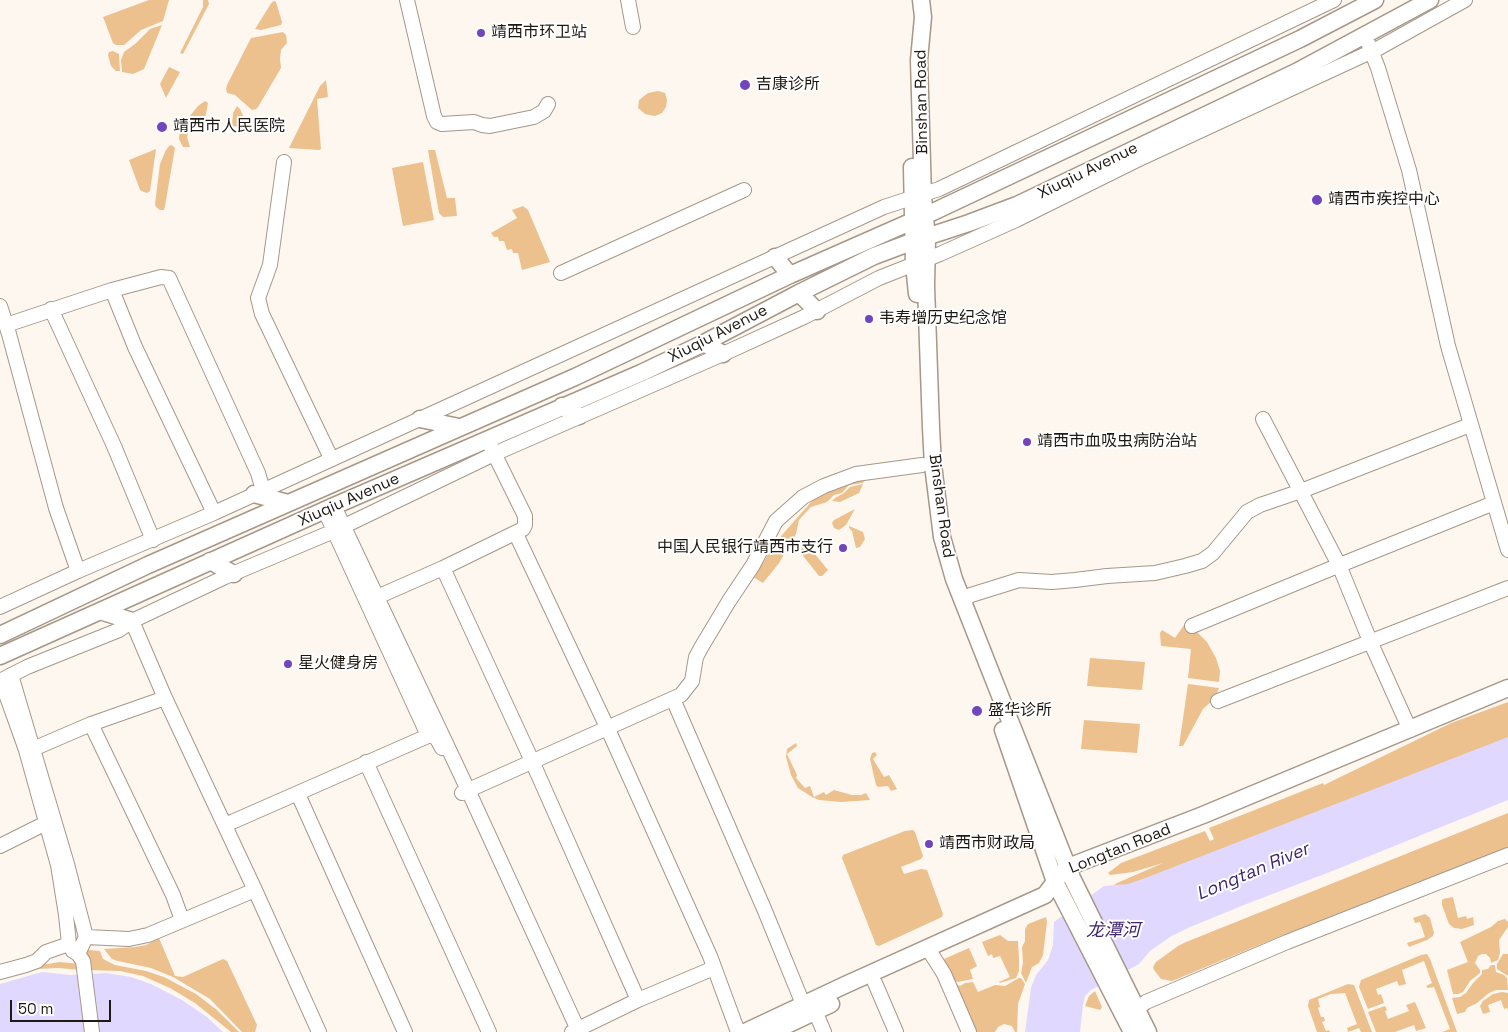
<!DOCTYPE html>
<meta charset="utf-8">
<style>
body{margin:0}
#map{position:relative;width:1508px;height:1032px;overflow:hidden;background:#fdf7f0;font-family:"Space Grotesk",sans-serif}
canvas{display:block}
.scale{position:absolute;left:10px;top:1000px;width:101px;height:22px;box-sizing:border-box;border:2px solid #1f1913;border-top:0;padding-left:6px;font-size:15px;line-height:18px;white-space:nowrap;color:#1f1913;-webkit-text-stroke:4px #fff;paint-order:stroke}
</style>
<div id="map">
<canvas width="1508" height="1032"></canvas>
<div class="scale">50 m</div>
</div>
<script>
const ctx = document.querySelector('canvas').getContext('2d');
ctx.lineJoin = 'round';
function paint(path, color) { ctx.fillStyle = color; ctx.fill(path, 'evenodd'); }
const shape = rows => new Path2D(rows.map(r => 'M' + r).join(''));
function trace(path, color, width, dash) { ctx.strokeStyle = color; ctx.lineWidth = width; ctx.lineCap = dash ? 'butt' : 'round'; ctx.setLineDash(dash || []); ctx.stroke(path); }
function drawText(font, color, halo, rows, align = 'center') {
  ctx.font = font + ' "Space Grotesk","Noto Sans SC",sans-serif'; ctx.lineWidth = 4; ctx.setLineDash([]); ctx.textBaseline = 'middle'; ctx.strokeStyle = halo; ctx.fillStyle = color; for (const [text, x, y, turn = 0] of rows) {
    ctx.save(); ctx.translate(x, y); ctx.rotate((+turn || 0) * Math.PI / 180); ctx.textAlign = isNaN(turn) ? turn : align; if (halo) ctx.strokeText(text, 0, 0); ctx.fillText(text, 0, 0); ctx.restore();
  }
}
paint(shape([
 [149,0,169,0,163,21,141,30,124,45,116,45,113,43,103,17],
 [203,0,208,0,209,4,183,54,180,53,203,7],
 [274,1,276,2,282,22,281,25,261,30,255,29,272,2],
 [162,25,144,69,133,74,122,72,121,60,124,52,135,44,150,29],
 [283,32,286,35,287,43,281,50,280,59,281,68,258,107,256,109,252,110,235,95,227,93,226,89,227,85,251,38],
 [113,51,119,54,120,71,116,71,111,66,108,55,109,52],
 [169,67,180,72,166,98,160,84],
 [326,80,328,97,317,99,321,149,319,150,289,148,320,86],
 [658,91,665,93,667,100,666,107,662,113,655,116,645,114,638,108,639,100,648,93],
 [205,101,208,103,205,119,199,118,198,123,194,123,190,127,187,137,190,147,183,147,179,139,180,128,198,106],
 [237,106,240,109,244,118,251,125,250,128,232,126,233,113],
 [172,145,175,148,165,206,164,210,160,210,156,207,155,204,160,164,166,150,169,146],
 [156,149,150,191,147,193,144,192,140,190,129,160],
 [428,150,435,150,447,198,455,198,457,216,443,217,439,213],
 [423,162,434,220,403,226,392,168],
 [523,206,528,210,550,262,522,270,518,253,513,253,512,249,507,250,504,241,499,241,498,237,494,237,491,233,517,218,512,210],
 [866,478,863,483,849,485,842,493,834,495,827,502,811,507,799,520,796,534,779,563,763,583,753,577,763,563,775,543,811,502,821,494,839,486],
 [863,484,859,493,840,502,832,501,835,498,844,493,850,487],
 [855,509,846,525,839,530,834,528,832,523,834,520],
 [849,526,863,532,865,539,860,547,856,548,852,531,849,528],
 [805,542,828,570,822,576,819,576,800,552],
 [1184,625,1197,632,1207,642,1216,658,1220,671,1219,682,1188,678,1191,649,1161,646,1160,633,1162,630,1175,638],
 [1090,658,1145,662,1142,690,1087,686],
 [1188,684,1219,688,1215,698,1203,709,1183,746,1179,746],
 [1508,702,1508,795,1106,891,1117,883,1163,863,1133,872,1110,875,1108,873,1121,863,1205,831,1210,841,1214,839,1209,828,1323,783,1324,785,1451,723],
 [1084,720,1140,724,1137,753,1081,749],
 [796,743,797,746,787,754,797,775,796,778,805,788,810,786,814,797,824,792,826,795,834,790,852,795,861,795,866,793,870,800,841,802,819,800,812,797,798,788,791,775,786,757,787,749],
 [875,752,877,755,873,759,884,777,889,775,897,789,891,791,888,786,878,787,876,785,870,759,872,753],
 [1508,813,1508,847,1281,936,1172,981,1161,979,1154,970,1153,967,1156,962,1178,946,1186,942],
 [913,830,915,832,923,856,921,859,901,867,904,874,921,869,927,870,943,914,942,917,879,946,876,945,842,858,843,855,905,831],
 [1453,897,1458,918,1466,916,1467,919,1473,917,1474,925,1462,929,1454,928,1449,924,1442,905,1442,900,1443,899],
 [1425,914,1430,918,1434,933,1433,936,1427,940,1409,947,1407,943,1425,937,1420,922,1415,923,1413,918],
 [1046,917,1047,922,1043,955,1039,963,1032,967,1026,983,1021,973,1023,963,1022,947,1025,941,1025,929,1028,924],
 [1505,919,1508,922,1508,927,1499,940,1500,953,1498,960,1491,963,1490,958,1486,954,1482,954,1478,956,1475,963,1480,970,1480,973,1470,981,1463,992,1458,994,1453,994,1447,970,1468,962,1460,942,1491,927,1498,921],
 [1000,935,1008,941,1018,941,1019,959,1019,971,1016,978,1000,983,999,982,1010,977,1000,956,993,958,992,954,988,956,982,942],
 [159,938,175,976,183,977,223,959,227,961,257,1025,255,1032,242,1032,210,999,173,977,151,968,118,961,112,959,104,949,135,947,146,945],
 [969,948,977,966,970,970,973,979,958,982,952,980,944,962,944,959],
 [89,950,100,951,103,959,115,965,146,971,164,977,196,994,217,1010,239,1032,231,1032,195,1003,170,988,143,976,120,971,87,970,85,952],
 [1427,954,1430,959,1457,1032,1442,1032,1450,1029,1434,987,1428,988,1426,986,1432,983,1424,961,1402,970,1406,984,1399,986,1397,981,1376,989,1378,995,1381,994,1384,1003,1368,1009,1359,987,1361,980,1421,955],
 [1503,954,1508,954,1508,976,1497,969,1497,964],
 [59,962,81,964,81,970,58,968,38,969,0,979,0,975,40,963,48,964],
 [1491,965,1495,965,1496,972,1504,975,1507,978,1508,990,1496,990,1489,993,1477,1003,1467,1008,1465,1012,1457,1014,1452,998,1460,997,1466,993,1473,983,1482,974,1482,970,1488,969],
 [1019,978,1021,978,1025,984,1018,1004,1017,1032,1015,1032,1012,1026,1004,1024,998,1027,995,1032,974,1032,956,984,960,986,965,983,973,982,978,992,995,985,1005,986],
 [1348,984,1354,985,1372,1032,1361,1032,1359,1028,1348,1032,1347,1028,1357,1024,1345,993,1331,994,1318,999,1320,1007,1318,1008,1321,1017,1324,1017,1325,1021,1322,1022,1326,1031,1329,1030,1330,1032,1317,1032,1308,1006,1309,1000],
 [1095,991,1102,1007,1100,1010,1085,1006,1089,996],
 [1502,992,1508,993,1508,1011,1507,1008,1504,1009,1501,1000,1488,1005,1490,1012,1483,1014,1480,1006,1483,1001,1493,994],
 [1415,1002,1426,1028,1416,1031,1414,1025,1395,1032,1376,1032,1368,1012,1385,1006,1387,1010,1385,1011,1388,1019,1409,1011,1406,1005]
]), '#ecc18e');
paint(shape([
 [1508,737,1508,800,1340,868,1249,903,1190,927,1170,937,1150,951,1139,964,1091,990,1085,996,1083,1005,1080,1032,1025,1032,1031,988,1036,975,1048,960,1053,945,1054,922,1104,886,1128,884,1148,877],
 [42,972,70,975,106,973,131,977,151,984,182,1000,207,1017,223,1032,0,1032,0,984]
]), '#e1d8ff');
const minor = shape([
 [407,0,434,116,437,122,442,124,474,122,482,125,490,126,534,117,544,111,548,104],
 [628,0,633,27],
 [1369,45,1378,68,1409,170,1448,346,1508,550],
 [284,162,270,265,258,298,262,314,331,458],
 [561,273,744,190],
 [112,290,135,347,214,513],
 [0,306,9,334,56,508,78,571],
 [51,309,114,446,153,540],
 [6,325,112,290,161,277,169,278,258,473,263,490],
 [1263,419,1339,565,1370,641,1410,730],
 [334,506,468,790,579,1032],
 [325,511,426,731,437,739,442,748],
 [516,534,607,727,710,956,738,1032],
 [443,568,532,761,638,1000],
 [963,600,971,595,1019,580,1052,582,1075,580,1107,576,1155,573,1185,566,1202,561,1213,553,1247,512,1260,505,1301,491,1470,425],
 [368,601,443,568,523,529,525,525,525,516,491,447],
 [0,607,78,571,214,513,884,207,939,189,1334,0],
 [132,621,165,698,255,890,319,1032],
 [1192,626,1335,567,1494,503],
 [1,680,26,750,58,865,66,915,69,944,73,951,78,954,86,937,67,864,11,675],
 [0,681,27,667,119,630,132,621,225,577,334,531,494,454,723,354,804,317,879,278,940,254,1016,220,1135,161,1377,49,1465,0],
 [673,699,765,911,803,1004],
 [1218,701,1508,588],
 [91,724,173,895,182,920],
 [33,749,91,724,165,698],
 [366,762,489,1032],
 [462,793,681,695,692,681,696,657,702,646,729,601,753,565,776,521,803,497,824,486,856,474,922,465],
 [298,794,405,1032],
 [225,825,437,732],
 [0,846,46,823],
 [86,937,129,939,148,935,255,890],
 [78,954,83,961,92,1032],
 [932,955,944,974,969,1032],
 [0,972,26,965,37,961,46,952,69,944],
 [875,983,896,1032],
 [1138,1008,1146,1002,1287,942,1508,855],
 [815,1011,824,1032],
 [572,1032,638,1000,714,968]
]);
const major = shape([
 [921,0,923,17,919,60,923,197,927,238,926,286,931,428,933,465,942,537,954,579,1072,878,1148,1032],
 [912,167,914,264,917,294],
 [775,257,790,275],
 [799,293,817,311],
 [704,343,723,354],
 [562,406,579,416],
 [420,419,459,427],
 [254,494,288,503],
 [210,561,234,574],
 [100,611,132,621],
 [0,635,148,565,575,377,790,275,933,212,1300,39,1375,0],
 [0,656,334,506,641,373,704,343,799,293,874,256,914,241,969,223,1017,205,1296,72,1430,0],
 [1003,730,1055,882,1132,1032],
 [745,1032,845,985,1045,895,1060,875,1068,867,1203,815,1508,688],
 [772,1032,831,1004]
]);
trace(minor, '#a69788', 16);
trace(major, '#a69788', 19);
trace(minor, '#fff', 14);
trace(major, '#fff', 16);
for (const [x, y, r, color] of [
 [481,33,5,"#7045bd"],
 [745,85,6,"#7045bd"],
 [162,127,6,"#7045bd"],
 [1317,200,6,"#7045bd"],
 [869,319,5,"#7045bd"],
 [1027,442,5,"#7045bd"],
 [843,548,5,"#7045bd"],
 [288,664,5,"#7045bd"],
 [977,711,6,"#7045bd"],
 [929,844,5,"#7045bd"]
]) { const dot = new Path2D(); dot.arc(x, y, r, 0, 2 * Math.PI); ctx.fillStyle = color; ctx.fill(dot); trace(dot, '#fff', 2); }
drawText('16px', '#1f1913', '#fff', [
 ["靖西市环卫站",491,33],
 ["吉康诊所",756,85],
 ["靖西市人民医院",173,127],
 ["靖西市疾控中心",1328,200],
 ["韦寿增历史纪念馆",879,319],
 ["靖西市血吸虫病防治站",1037,442],
 ["中国人民银行靖西市支行",833,548,"right"],
 ["星火健身房",298,664],
 ["盛华诊所",988,711],
 ["靖西市财政局",939,844]
], 'left');
drawText('16px', '#1f1913', '#fff', [
 ["Binshan Road",922,102,-91],
 ["Xiuqiu Avenue",1088,171,-26],
 ["Xiuqiu Avenue",718,334,-27],
 ["Xiuqiu Avenue",349,500,-24],
 ["Binshan Road",941,506,82],
 ["Longtan Road",1120,849,-22]
]);
drawText('italic 18px', '#3f266d', '#fff', [
 ["Longtan River",1253,872,-23],
 ["龙潭河",1113,931]
]);
</script>
